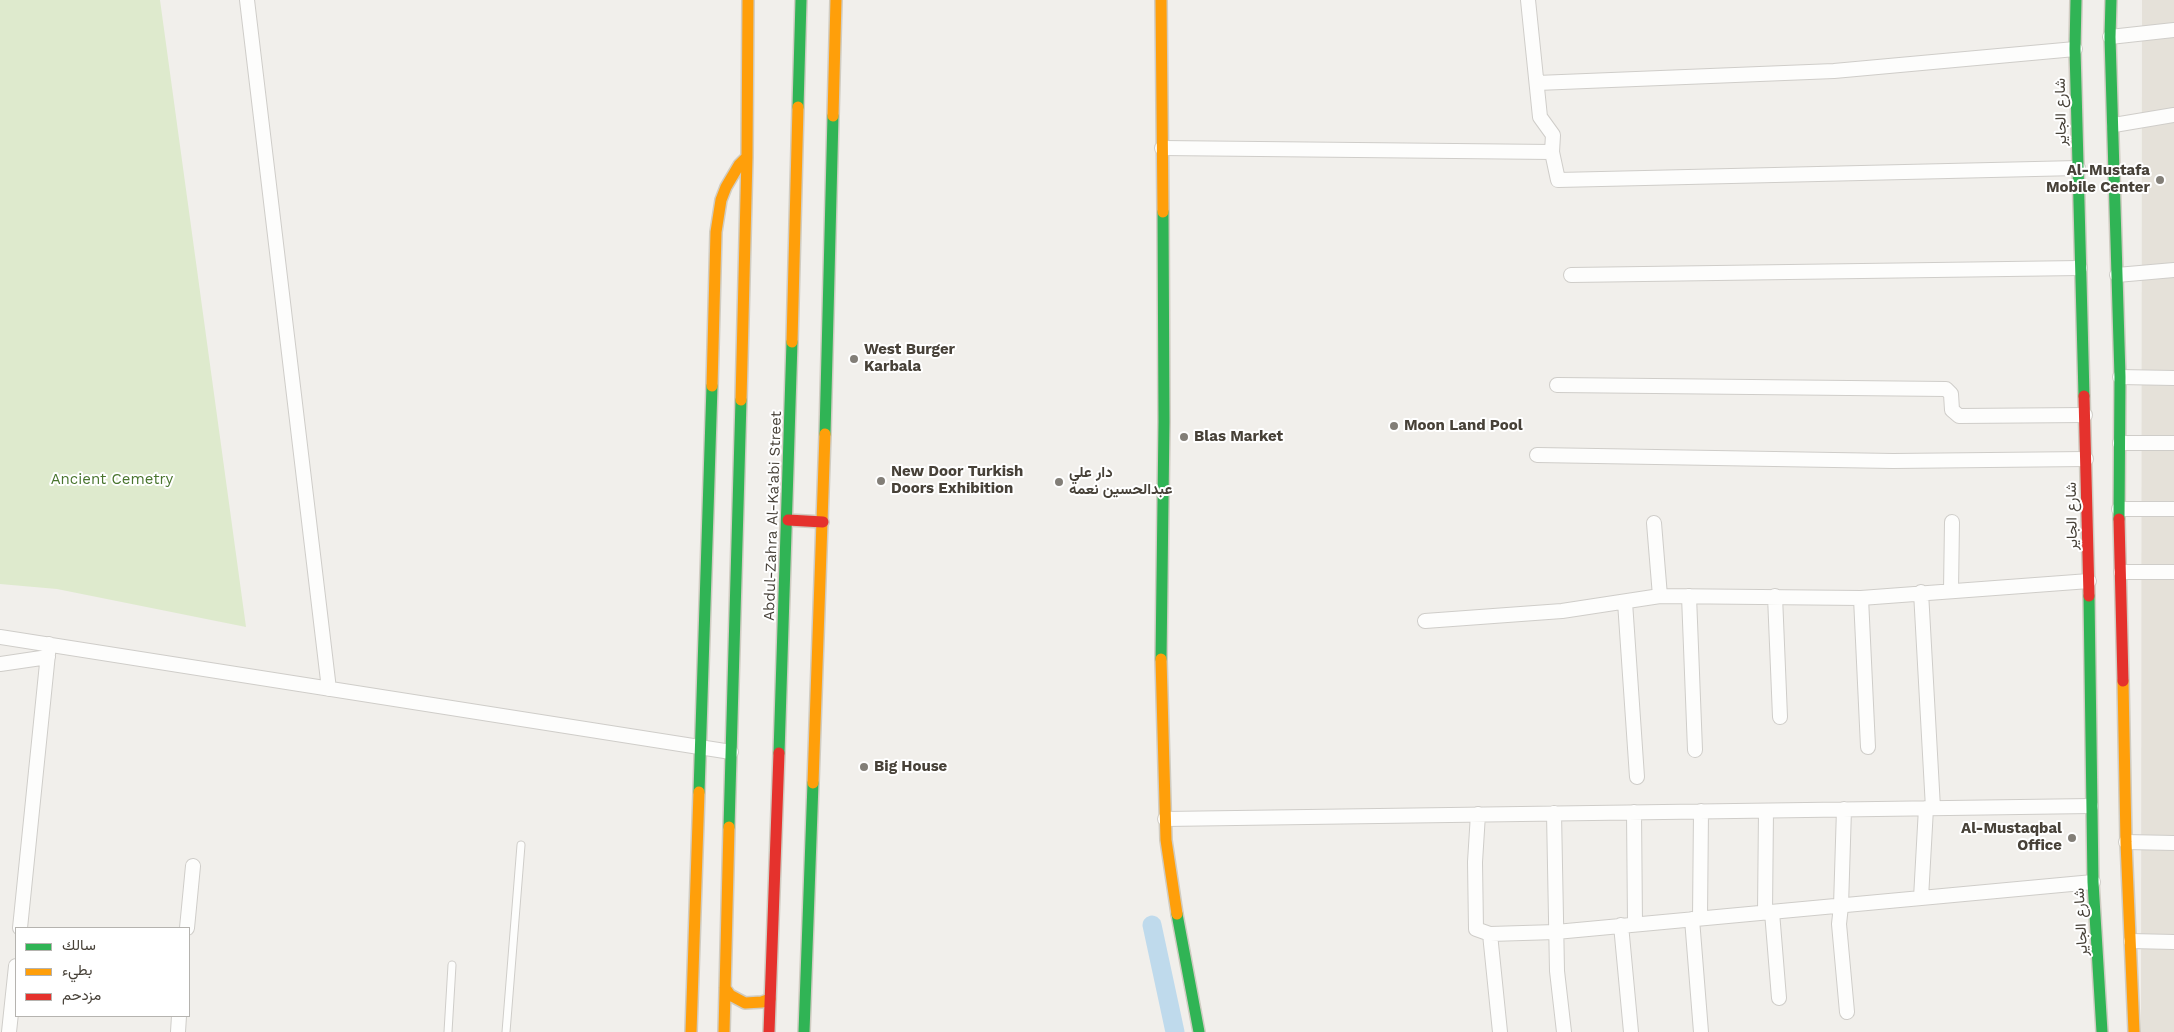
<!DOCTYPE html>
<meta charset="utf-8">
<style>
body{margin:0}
#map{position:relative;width:2174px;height:1032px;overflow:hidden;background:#f1efeb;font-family:"Work Sans",Vazirmatn,sans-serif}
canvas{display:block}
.legend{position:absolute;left:15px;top:927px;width:175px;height:90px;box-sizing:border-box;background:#fff;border:1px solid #b5b3af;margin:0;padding:6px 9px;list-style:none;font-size:15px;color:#474138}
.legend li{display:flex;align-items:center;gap:10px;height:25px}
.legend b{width:25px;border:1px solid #b5b3af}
</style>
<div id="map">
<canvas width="2174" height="1032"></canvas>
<ul class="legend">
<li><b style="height:6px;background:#30b455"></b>سالك</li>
<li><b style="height:6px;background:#ff9f0a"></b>بطيء</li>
<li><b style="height:6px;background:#e5322d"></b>مزدحم</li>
</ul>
</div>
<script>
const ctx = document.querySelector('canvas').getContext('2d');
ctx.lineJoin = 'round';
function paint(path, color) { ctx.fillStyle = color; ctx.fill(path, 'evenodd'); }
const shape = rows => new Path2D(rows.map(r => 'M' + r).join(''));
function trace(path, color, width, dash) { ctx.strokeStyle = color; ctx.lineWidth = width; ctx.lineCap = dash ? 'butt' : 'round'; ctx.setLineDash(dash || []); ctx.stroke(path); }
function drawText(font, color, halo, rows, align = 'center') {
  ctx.font = font + ' "Work Sans",Vazirmatn,sans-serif'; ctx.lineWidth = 4; ctx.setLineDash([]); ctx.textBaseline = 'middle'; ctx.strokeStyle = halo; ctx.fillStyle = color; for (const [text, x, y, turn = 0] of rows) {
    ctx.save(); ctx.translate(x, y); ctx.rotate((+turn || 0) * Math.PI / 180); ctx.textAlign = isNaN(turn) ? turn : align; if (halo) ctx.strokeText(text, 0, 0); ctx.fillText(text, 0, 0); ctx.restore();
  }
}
paint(shape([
 [2142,0,2174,0,2174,1032,2141,1032]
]), '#e5e1d9');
paint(shape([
 [0,0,160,0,246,627,57,589,0,584]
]), '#deeacd');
trace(shape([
 [1152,925,1175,1032]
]), '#bfdaec', 19);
const lane = shape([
 [448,1032,452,965],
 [506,1032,521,845]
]);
const street = shape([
 [247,0,329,689],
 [1528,0,1540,117,1553,135,1552,152,1558,180,2078,168],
 [2110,37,2174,30],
 [1537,83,1834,71,2075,49],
 [2114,125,2174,115],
 [1162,148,1552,152],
 [1571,275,2080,268],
 [2117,275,2174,270],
 [2120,377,2174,378],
 [1557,385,1946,389,1951,394,1952,410,1959,416,2085,415],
 [2120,443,2174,443],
 [1537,455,1893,461,2086,459],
 [2119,509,2174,509],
 [1654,523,1660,596,1861,598,2089,581],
 [2121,572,2174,572],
 [1951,590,1952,522],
 [1921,592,1933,808],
 [1689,596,1695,750],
 [1775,596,1780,717],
 [1861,598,1868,747],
 [1625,602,1637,777],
 [1425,621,1562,611,1660,596],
 [0,637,731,752],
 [0,664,48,657],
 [1844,809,1841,906,1839,924,1847,1012],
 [1634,812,1635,924],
 [1554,813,1557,971,1564,1032],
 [1478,814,1475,862,1476,929,1490,934,1556,932,2093,882],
 [1165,819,2091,806],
 [2126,842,2174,843],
 [1921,898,1926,808],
 [1765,912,1766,811],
 [1772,912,1779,998],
 [1700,918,1701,811],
 [1692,919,1701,1032],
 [1621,925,1631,1032],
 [20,928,49,644],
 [187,928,193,866],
 [1490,934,1500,1032],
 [2131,941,2174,942],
 [9,1032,16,966],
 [178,1032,179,1016]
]);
const fast = shape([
 [2076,0,2075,49,2084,396],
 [2111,0,2110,37,2120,377,2119,519],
 [798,107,801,0],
 [825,434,833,116],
 [2089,596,2093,882,2102,1032],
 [1161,659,1164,422,1163,212],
 [779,753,792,342],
 [699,792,712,386],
 [729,827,741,400],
 [1177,914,1199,1032],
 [804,1032,813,783]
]);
const slow = shape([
 [1161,0,1163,212],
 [833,116,836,0],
 [792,342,798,107],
 [712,386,716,232,721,200,726,187,739,165,747,157],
 [741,400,747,157,748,0],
 [1161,659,1166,840,1177,914],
 [2123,681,2126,842,2134,1032],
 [813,783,825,434],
 [725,988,730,995,745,1003,762,1002,770,999],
 [691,1032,699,792],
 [724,1032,729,827]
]);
const jam = shape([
 [2084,396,2089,596],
 [2119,519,2123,681],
 [788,520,823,522],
 [769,1032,779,753]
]);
trace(lane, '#cfcdc9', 9);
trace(street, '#cfcdc9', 16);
trace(fast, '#d0ccc2', 14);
trace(slow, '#d0ccc2', 14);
trace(jam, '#d0ccc2', 14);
trace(lane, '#fdfdfc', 7);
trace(street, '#fdfdfc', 14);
trace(fast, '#30b455', 11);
trace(slow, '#ff9f0a', 11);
trace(jam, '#e5322d', 11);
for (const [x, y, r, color] of [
 [2160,180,5,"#827e77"],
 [854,359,5,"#827e77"],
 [1394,426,5,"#827e77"],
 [1184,437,5,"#827e77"],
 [881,481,5,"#827e77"],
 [1059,482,5,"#827e77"],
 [864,767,5,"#827e77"],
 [2072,838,5,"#827e77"]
]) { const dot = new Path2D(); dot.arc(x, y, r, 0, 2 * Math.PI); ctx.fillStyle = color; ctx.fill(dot); trace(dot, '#fff', 2); }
drawText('15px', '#474138', '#fff', [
 ["شارع الجاير",2061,112,-91],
 ["Abdul-Zahra Al-Ka'abi Street",773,516,-88],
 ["شارع الجاير",2072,516,-91],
 ["شارع الجاير",2081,922,-93]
]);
drawText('bold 15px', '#474138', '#fff', [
 ["Al-Mustafa",2150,171,"right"],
 ["Mobile Center",2150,188,"right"],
 ["West Burger",864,350],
 ["Karbala",864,367],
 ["Moon Land Pool",1404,426],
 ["Blas Market",1194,437],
 ["New Door Turkish",891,472],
 ["Doors Exhibition",891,489],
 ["دار علي",1069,473],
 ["عبدالحسين نعمه",1069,490],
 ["Big House",874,767],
 ["Al-Mustaqbal",2062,829,"right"],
 ["Office",2062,846,"right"]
], 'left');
drawText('15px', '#49752e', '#fff', [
 ["Ancient Cemetry",112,480]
]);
</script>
